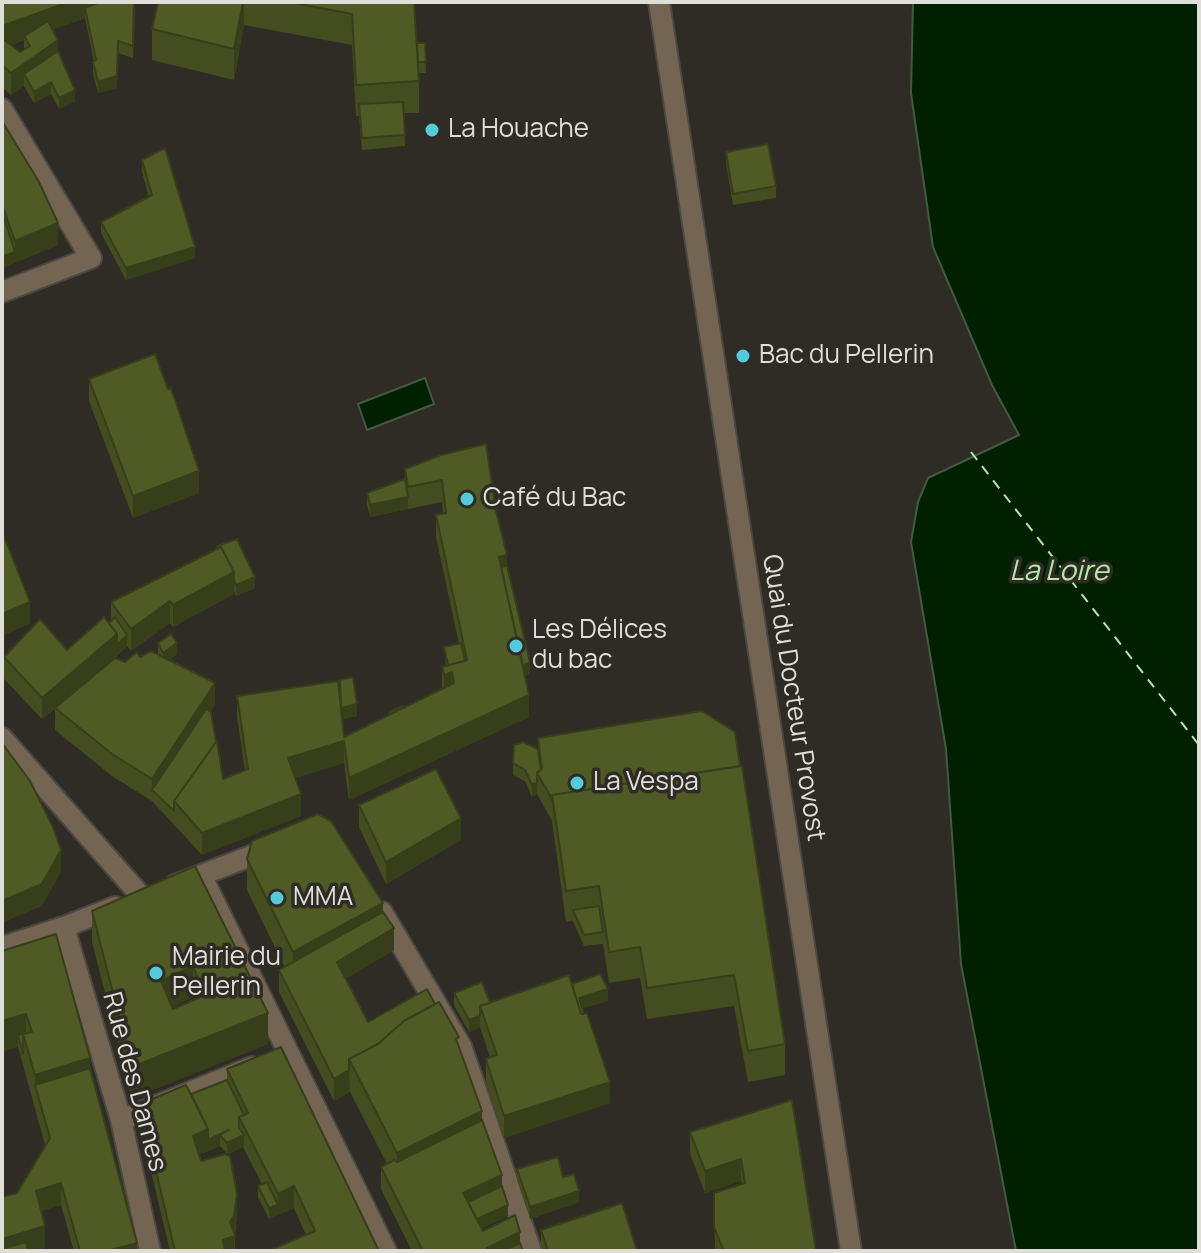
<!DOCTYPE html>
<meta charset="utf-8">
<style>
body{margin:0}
#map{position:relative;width:1201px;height:1253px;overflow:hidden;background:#2e2c24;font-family:Manrope,sans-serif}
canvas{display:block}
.frame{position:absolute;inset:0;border:4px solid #dfded9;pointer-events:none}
</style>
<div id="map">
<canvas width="1201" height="1253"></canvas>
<div class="frame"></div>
</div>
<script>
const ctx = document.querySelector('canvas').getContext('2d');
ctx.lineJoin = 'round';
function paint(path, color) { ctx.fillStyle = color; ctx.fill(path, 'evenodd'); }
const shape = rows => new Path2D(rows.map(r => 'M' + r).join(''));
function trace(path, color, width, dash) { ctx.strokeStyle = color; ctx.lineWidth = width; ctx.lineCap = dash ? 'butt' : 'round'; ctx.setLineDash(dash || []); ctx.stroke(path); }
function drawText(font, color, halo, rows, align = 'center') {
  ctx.font = font + ' Manrope,sans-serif'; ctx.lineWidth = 7; ctx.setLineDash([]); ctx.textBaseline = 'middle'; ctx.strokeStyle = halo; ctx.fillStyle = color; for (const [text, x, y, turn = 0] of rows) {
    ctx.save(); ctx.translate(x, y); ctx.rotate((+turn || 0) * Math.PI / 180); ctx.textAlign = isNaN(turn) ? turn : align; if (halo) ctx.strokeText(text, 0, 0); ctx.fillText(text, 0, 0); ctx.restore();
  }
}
const water = shape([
 [913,2,1199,2,1199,1251,1016,1251,961,964,946,749,911,542,918,502,928,478,1019,435,992,385,933,247,911,93,913,2],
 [425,378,434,404,367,430,358,404,425,378]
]);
paint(water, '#002000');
trace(water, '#435941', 2);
trace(shape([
 [971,452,1199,745]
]), '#b2eba9', 2, [10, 8]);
const minor = shape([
 [2,109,91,258,2,292],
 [2,738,141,896],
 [202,877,386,1251],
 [175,885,272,848],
 [382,912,461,1046,531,1251],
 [64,927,121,1120,150,1251],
 [2,947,64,927,115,907],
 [121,1120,252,1067]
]);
const tertiary = shape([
 [659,2,851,1251]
]);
trace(minor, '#4a4841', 24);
trace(tertiary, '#4a4841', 24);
trace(minor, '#746552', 20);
trace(tertiary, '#746552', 20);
paint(shape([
 [2,2,135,2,133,58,118,53,117,88,98,93,93,74,93,62,94,62,85,18,52,30,58,51,75,101,59,109,51,94,34,103,24,86,11,95,2,87],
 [24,40,24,50,20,52,11,45],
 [158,2,414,2,417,43,425,43,426,73,419,73,419,113,404,113,405,146,362,150,359,116,356,116,352,45,244,25,234,80,152,60,152,29],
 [2,121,58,245,2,268],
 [726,152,776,186,776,198,733,205,726,163],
 [142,160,195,258,126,280,101,233,101,222,149,197,142,172],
 [89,379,199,493,133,518,89,401],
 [441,455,496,511,530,674,525,676,529,717,349,800,344,763,295,778,301,816,202,855,152,801,112,776,55,730,55,709,42,719,4,679,4,657,67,650,111,621,111,602,217,549,217,546,255,588,236,596,234,591,234,594,173,627,170,623,131,651,127,646,115,658,125,662,140,657,158,654,158,643,177,654,169,660,215,705,210,711,223,779,245,770,237,717,237,696,340,700,357,716,342,719,344,737,389,715,389,712,403,708,442,689,442,667,446,666,444,647,459,644,436,537,436,515,443,514,442,502,370,517,367,505,367,493,405,480,405,469],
 [702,711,785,1044,785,1075,748,1082,734,1006,647,1019,640,978,609,983,603,944,584,946,573,921,566,922,552,821,537,794,532,797,525,781,513,775,514,745,538,749,538,738],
 [359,805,461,840,386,884,359,827],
 [247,859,383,912,394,950,345,979,368,1022,459,1048,502,1186,508,1216,482,1228,483,1231,520,1243,523,1251,412,1251,381,1189,381,1167,387,1164,350,1092,334,1101,279,992,279,970,284,966,247,890],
 [195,866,268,1044,132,1098,92,942,92,911],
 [193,997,194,1000,173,1009,172,1007],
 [2,951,90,1068,137,1251,74,1251,61,1205,41,1211,45,1248,17,1193,45,1145,18,1047],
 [572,984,608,1001,582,1008,610,1103,504,1138,486,1081,486,1059,490,1057,480,1027,469,1032,454,1005,454,993,490,1003],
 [227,1069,379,1251,306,1235,294,1208,269,1219,258,1197,258,1186,262,1184,243,1147,227,1155,237,1216,235,1236,235,1251,170,1251,140,1125,140,1104,191,1094,227,1080],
 [220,1146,227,1154,201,1161,199,1155],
 [792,1100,816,1251,715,1251,714,1193,742,1184,741,1181,705,1193,690,1154,690,1132],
 [517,1169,563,1177,579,1202,530,1219,517,1180],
 [541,1230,637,1251,541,1251]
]), '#444d20');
paint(shape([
 [69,2,129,2,85,8,85,18,26,40,24,36,24,40,2,48,2,26],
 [243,2,244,2,244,25,234,80,234,49],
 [58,40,58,62,24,74,24,86,11,95,11,73],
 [118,41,117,88,98,93,98,82],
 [51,82,51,94,34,103,34,92],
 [75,90,75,101,59,109,59,98],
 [58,223,58,245,2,268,2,257,15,252,15,241],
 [195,247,195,258,126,280,126,268],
 [199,471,199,493,133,518,133,496],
 [408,497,408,509,370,517,370,505],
 [507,555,507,577,502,578,499,557],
 [234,572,234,594,173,627,173,605],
 [255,577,255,588,236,596,236,585],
 [170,601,170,623,131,651,131,629],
 [30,602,30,624,2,636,2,614],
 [117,634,127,635,127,647,42,719,42,698],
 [177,643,177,654,163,664,163,653],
 [530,662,530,674,521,678,521,667],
 [452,672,452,694,444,696,444,675],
 [215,683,215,705,157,794,152,790,152,779],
 [529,695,529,717,349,800,349,778],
 [357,704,357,716,340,720,340,708],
 [344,741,344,763,288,780,288,758],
 [537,782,537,794,532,797,532,785],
 [301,794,301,816,202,855,202,833],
 [461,818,461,840,386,884,386,862],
 [61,850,61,872,42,906,2,923,2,901],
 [383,903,383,934,293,983,293,952],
 [394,928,394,950,337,984,337,962],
 [193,966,193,997,161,1012,161,981],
 [608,989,608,1001,579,1009,579,998],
 [268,1013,268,1044,132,1098,132,1067],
 [26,1014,26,1045,23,1034,18,1035,18,1047,2,1052,2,1021],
 [480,1016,480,1027,469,1032,469,1020],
 [90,1058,90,1089,35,1085,35,1075],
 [349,1070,350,1092,334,1101,334,1079],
 [610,1082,610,1103,504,1138,504,1116],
 [482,1111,482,1142,397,1184,397,1153],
 [208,1129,208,1151,193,1158,193,1136],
 [229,1130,220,1135,220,1146,208,1151,208,1140],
 [244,1135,244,1147,227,1155,227,1143],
 [741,1159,741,1181,705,1193,705,1171],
 [502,1175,502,1197,468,1213,463,1193],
 [61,1183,61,1205,36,1213,36,1191],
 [294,1186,294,1208,269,1219,269,1208,278,1205,278,1194],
 [579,1191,579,1202,530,1219,530,1207],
 [237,1194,237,1216,234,1236,235,1251,223,1251,223,1240,230,1222],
 [508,1205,508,1216,472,1233,472,1221],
 [45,1226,45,1248,36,1251,2,1251,2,1239],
 [520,1232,520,1251,487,1251,487,1248],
 [137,1243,137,1251,107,1251]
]), '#373f1a');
const building = shape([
 [2,2,69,2,2,26,2,2],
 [100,2,134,2,133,46,118,41,117,76,98,82,93,62,96,60,85,8,100,2],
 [158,2,243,2,234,49,152,29,158,2],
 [289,2,414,2,419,81,356,85,352,14,289,2],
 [48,21,58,40,11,73,2,65,2,35,3,39,20,52,30,46,24,36,48,21],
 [417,43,425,43,426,62,418,62,417,43],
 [58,51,75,90,59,98,51,82,34,92,24,74,58,51],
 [403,102,405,135,362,138,359,104,403,102],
 [2,121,39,182,58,223,15,241,2,204,2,121],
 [768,144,776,186,733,194,726,152,768,144],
 [165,148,195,247,126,268,101,222,152,195,142,160,165,148],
 [2,212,15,252,2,257,2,212],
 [155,354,168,389,171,388,199,471,133,496,89,379,155,354],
 [486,444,496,511,507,555,499,557,529,695,349,778,344,741,288,758,301,794,202,833,174,801,217,741,223,779,248,769,237,696,338,681,344,737,454,683,452,672,444,675,442,667,467,660,436,515,446,513,442,480,408,487,405,469,441,455,486,444],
 [405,479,408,497,370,505,367,493,405,479],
 [2,531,30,602,2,614,2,531],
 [237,539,255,577,236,585,234,580,234,572,221,547,218,548,217,546,237,539],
 [221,547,234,572,173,605,170,601,131,629,111,602,221,547],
 [507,566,530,662,523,666,501,567,507,566],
 [104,617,117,634,42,698,4,657,40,619,67,650,104,617],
 [115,617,127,635,117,645,117,634,109,623,115,617],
 [171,634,177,643,163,653,158,643,171,634],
 [461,643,465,661,448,665,444,647,461,643],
 [151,651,215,683,152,779,112,754,55,708,115,658,125,662,137,652,140,657,151,651],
 [353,677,357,704,341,708,340,680,353,677],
 [402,706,403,708,389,715,389,712,402,706],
 [206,709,211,712,216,742,174,801,174,811,152,790,206,709],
 [702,711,735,732,740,766,552,795,552,799,537,773,542,769,538,738,702,711],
 [523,742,538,749,541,770,537,773,537,782,532,785,525,770,513,763,514,745,523,742],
 [2,743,30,781,53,827,61,850,42,884,2,901,2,743],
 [742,766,785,1044,748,1051,734,975,647,988,640,947,609,952,599,886,566,891,552,795,742,766],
 [436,769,461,818,386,862,359,805,436,769],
 [318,814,331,821,383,903,293,952,247,859,252,841,318,814],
 [195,866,268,1013,132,1067,92,911,195,866],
 [193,966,205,995,173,1009,161,981,193,966],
 [599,906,603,932,584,935,573,910,599,906],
 [383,912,394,928,337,962,368,1022,427,989,435,1004,404,1021,378,1044,349,1059,349,1070,334,1079,279,970,383,912],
 [56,934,90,1058,35,1075,23,1034,32,1032,26,1014,2,1021,2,951,56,934],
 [600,974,608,989,579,998,584,1014,581,1014,572,984,600,974],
 [569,975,581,1014,587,1013,610,1082,504,1116,486,1059,497,1055,480,1006,569,975],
 [482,982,490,1003,480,1006,480,1016,469,1020,454,993,482,982],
 [439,1002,459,1037,456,1039,482,1111,397,1153,349,1059,378,1044,404,1021,439,1002],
 [26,1033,23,1034,23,1054,18,1035,26,1033],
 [281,1047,379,1251,268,1251,315,1231,294,1186,278,1194,239,1117,248,1113,227,1069,281,1047],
 [90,1068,137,1243,107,1251,80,1251,61,1183,36,1191,45,1226,2,1239,2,1197,17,1193,50,1138,35,1085,90,1068],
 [227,1080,244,1115,239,1117,239,1128,244,1135,227,1143,220,1135,229,1130,208,1140,208,1129,191,1094,227,1080],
 [186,1085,208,1129,193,1136,201,1161,225,1154,230,1156,237,1194,234,1216,230,1222,235,1236,223,1240,225,1251,175,1251,140,1104,186,1085],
 [792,1100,816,1251,724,1251,714,1227,714,1193,745,1183,741,1159,705,1171,690,1132,792,1100],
 [482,1120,502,1175,463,1193,483,1231,515,1215,520,1232,487,1248,489,1251,423,1251,381,1167,394,1160,397,1162,482,1120],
 [558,1157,563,1177,574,1174,579,1191,530,1207,517,1169,558,1157],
 [267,1182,278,1205,269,1208,258,1186,267,1182],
 [502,1186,508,1205,477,1219,468,1202,502,1186],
 [622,1203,637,1251,548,1251,541,1230,622,1203],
 [26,1242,28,1251,2,1251,2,1249,26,1242],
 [520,1243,523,1251,503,1251,520,1243]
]);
paint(building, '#4f5a25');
trace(building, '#373f1a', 2);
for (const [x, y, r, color] of [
 [432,130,8,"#53cbdb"],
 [743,356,8,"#53cbdb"],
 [467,499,8,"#53cbdb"],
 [516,646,8,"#53cbdb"],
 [577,783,8,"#53cbdb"],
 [277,898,8,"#53cbdb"],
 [156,973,8,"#53cbdb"]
]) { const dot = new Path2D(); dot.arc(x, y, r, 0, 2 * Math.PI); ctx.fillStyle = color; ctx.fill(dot); trace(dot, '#2e2c24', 3); }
drawText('26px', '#dfded9', '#2e2c24', [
 ["La Houache",448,130],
 ["Bac du Pellerin",759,356],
 ["Café du Bac",483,499],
 ["Les Délices",532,631],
 ["du bac",532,661],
 ["La Vespa",593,783],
 ["MMA",293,898],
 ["Mairie du",172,958],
 ["Pellerin",172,988]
], 'left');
drawText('26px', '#dfded9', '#2e2c24', [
 ["Quai du Docteur Provost",793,698,81],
 ["Rue des Dames",134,1082,75]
]);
drawText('italic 28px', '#b2eba9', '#2e2c24', [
 ["La Loire",1059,572]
]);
</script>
